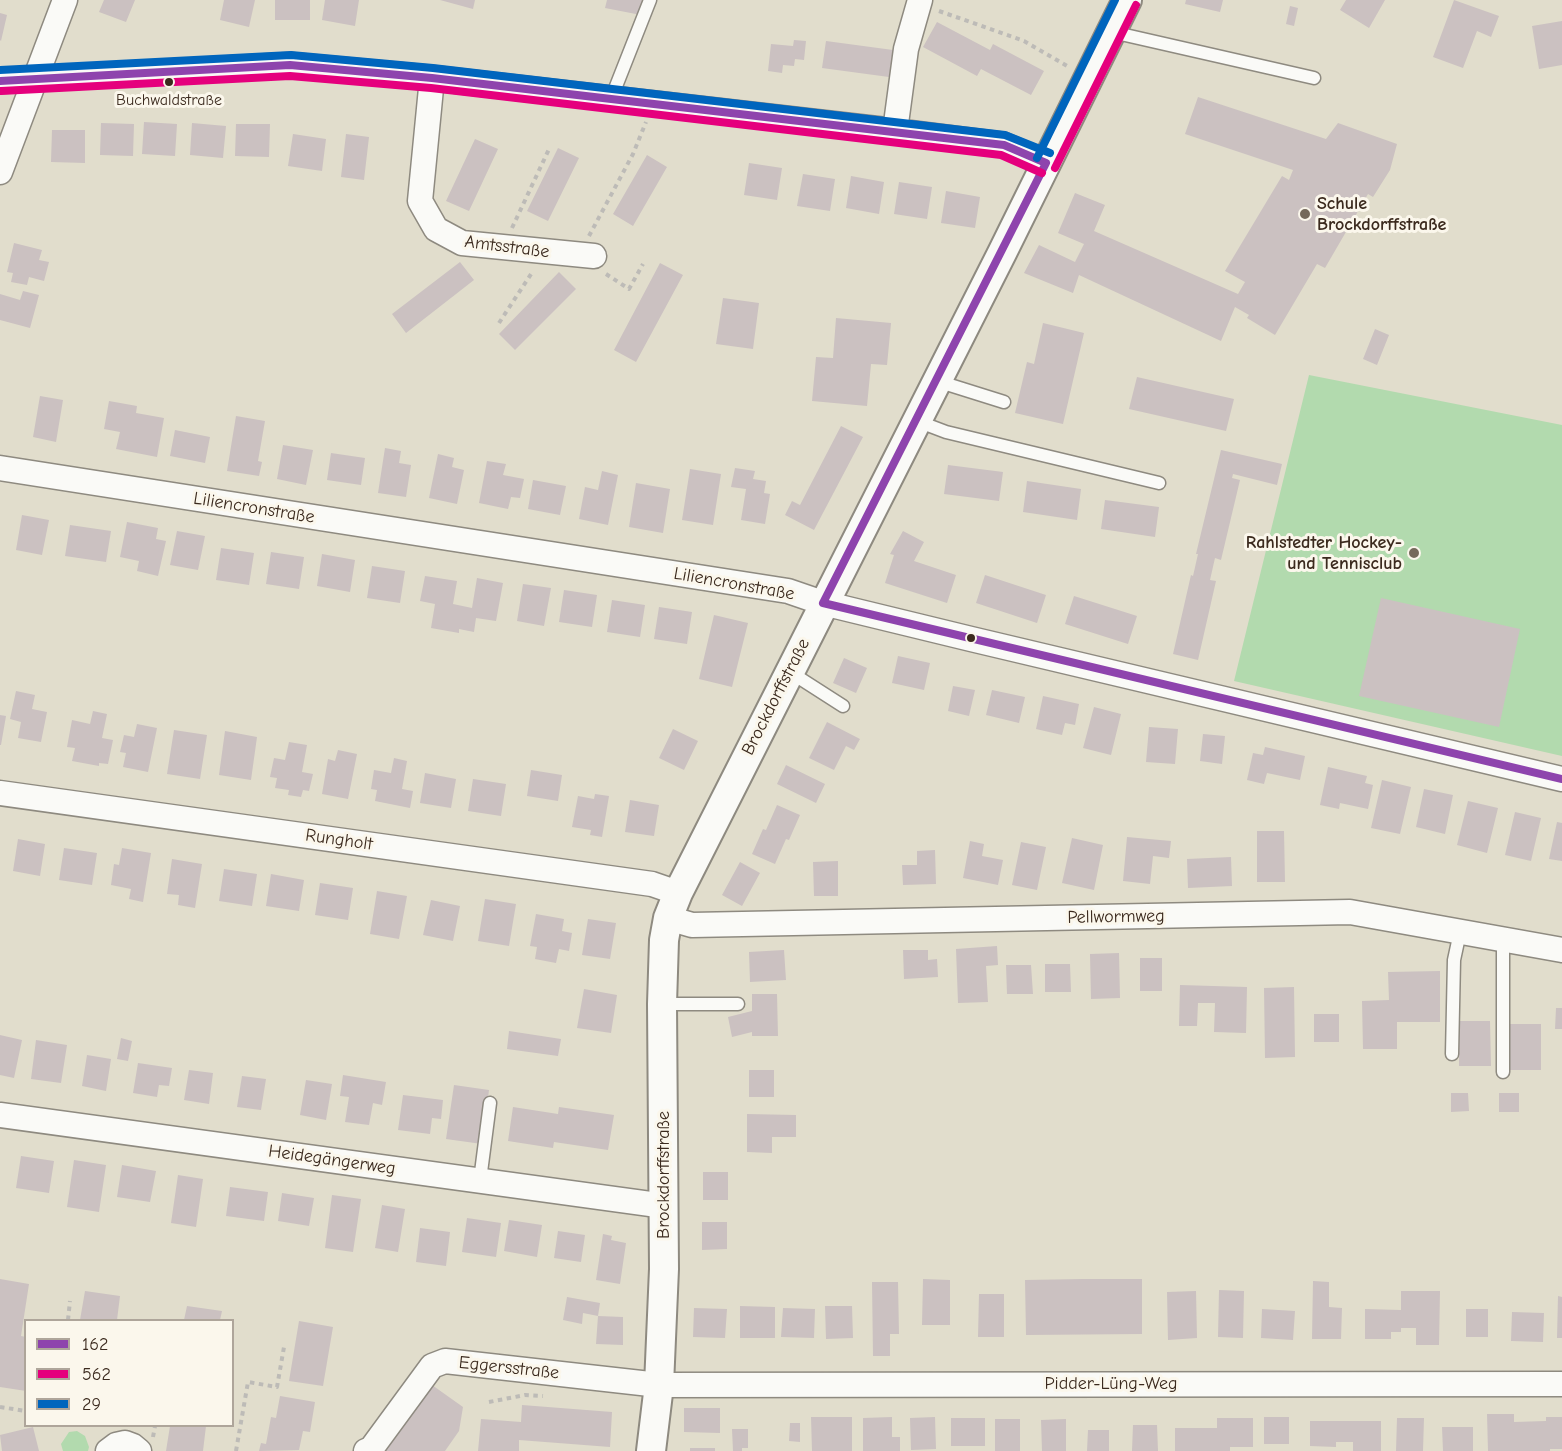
<!DOCTYPE html>
<meta charset="utf-8">
<style>
body{margin:0}
#map{position:relative;width:1562px;height:1451px;overflow:hidden;background:#e1ddcc;font-family:"Comic Neue",sans-serif}
canvas{display:block}
.legend{position:absolute;left:24px;top:1319px;width:210px;height:108px;box-sizing:border-box;background:#fbf7ec;border:2px solid #aea59a;margin:0;padding:8px 10px;list-style:none;font-size:18px;color:#3b2a1e}
.legend li{display:flex;align-items:center;gap:12px;height:30px}
.legend b{width:30px;border:2px solid #aea59a}
</style>
<div id="map">
<canvas width="1562" height="1451"></canvas>
<ul class="legend">
<li><b style="height:8px;background:#8e44ad"></b>162</li>
<li><b style="height:8px;background:#e5007d"></b>562</li>
<li><b style="height:8px;background:#0065bd"></b>29</li>
</ul>
</div>
<script>
const ctx = document.querySelector('canvas').getContext('2d');
ctx.lineJoin = 'round';
function paint(path, color) { ctx.fillStyle = color; ctx.fill(path, 'evenodd'); }
const shape = rows => new Path2D(rows.map(r => 'M' + r).join(''));
function trace(path, color, width, dash) { ctx.strokeStyle = color; ctx.lineWidth = width; ctx.lineCap = dash ? 'butt' : 'round'; ctx.setLineDash(dash || []); ctx.stroke(path); }
function drawText(font, color, halo, rows, align = 'center') {
  ctx.font = font + ' "Comic Neue",sans-serif'; ctx.lineWidth = 6; ctx.setLineDash([]); ctx.textBaseline = 'middle'; ctx.strokeStyle = halo; ctx.fillStyle = color; for (const [text, x, y, turn = 0] of rows) {
    ctx.save(); ctx.translate(x, y); ctx.rotate((+turn || 0) * Math.PI / 180); ctx.textAlign = isNaN(turn) ? turn : align; if (halo) ctx.strokeText(text, 0, 0); ctx.fillText(text, 0, 0); ctx.restore();
  }
}
paint(shape([
 [1309,375,1562,425,1562,756,1234,681],
 [77,1431,85,1436,89,1447,88,1451,63,1451,61,1444,69,1432]
]), '#b2daae');
paint(shape([
 [104,0,135,0,126,22,99,12],
 [224,0,255,0,249,27,220,20],
 [275,0,310,0,310,20,275,20],
 [325,0,359,0,355,26,322,20],
 [440,0,475,0,473,9],
 [607,0,644,0,641,15,605,8],
 [1186,0,1223,0,1220,12,1185,4],
 [1346,0,1385,0,1369,28,1340,10],
 [1454,0,1499,16,1491,37,1477,31,1463,68,1433,57],
 [1290,6,1298,8,1294,26,1286,24],
 [0,13,7,15,1,41,0,40],
 [1562,21,1562,65,1539,69,1532,26],
 [937,22,990,50,993,44,1044,71,1031,95,981,69,977,76,923,47],
 [794,40,806,41,804,60,795,59,794,66,783,65,782,73,768,71,771,44,793,46],
 [826,41,893,50,889,77,822,68],
 [1198,97,1326,139,1338,123,1397,144,1390,170,1373,197,1368,194,1325,268,1317,264,1275,335,1247,318,1249,315,1235,307,1221,341,1079,275,1073,293,1024,273,1039,245,1075,262,1084,244,1058,233,1075,193,1105,205,1094,231,1238,294,1245,282,1225,271,1282,176,1289,180,1293,170,1185,134],
 [144,122,177,124,175,156,142,154],
 [101,123,134,124,133,156,100,155],
 [192,123,226,126,223,158,190,155],
 [236,124,270,124,269,157,235,156],
 [52,130,85,130,85,163,51,162],
 [293,134,326,139,322,171,288,166],
 [346,134,369,137,364,180,341,177],
 [475,139,498,149,469,211,446,201],
 [558,148,579,158,548,221,527,211],
 [647,155,667,167,633,226,613,214],
 [749,163,782,168,777,200,744,195],
 [803,174,835,179,830,211,797,206],
 [851,176,884,182,879,214,846,208],
 [899,182,932,187,927,219,894,214],
 [946,191,980,197,975,228,941,223],
 [14,243,42,250,39,260,49,262,44,281,29,277,27,285,11,282,13,273,7,272],
 [460,262,474,280,406,333,392,314],
 [660,263,683,275,636,362,614,350],
 [559,272,576,289,515,350,499,334],
 [23,291,39,295,30,328,0,320,0,294,20,300],
 [723,298,759,303,753,349,716,344],
 [836,318,891,323,887,365,871,364,867,406,812,401,816,357,833,358],
 [1043,323,1084,333,1063,424,1015,413,1027,362,1034,364],
 [1375,329,1389,335,1377,365,1363,359],
 [1137,377,1234,399,1226,431,1129,409],
 [40,396,63,400,56,442,33,437],
 [109,401,137,406,136,413,164,418,157,457,116,449,120,432,104,429],
 [236,416,265,421,258,461,262,462,259,476,227,471],
 [841,426,863,437,814,530,785,515,792,501,800,505],
 [175,430,210,437,205,463,170,456],
 [283,445,313,450,306,485,277,479],
 [385,448,401,451,399,463,411,465,406,497,378,493],
 [1221,450,1282,464,1277,485,1233,474,1232,478,1240,480,1221,560,1215,558,1210,580,1216,581,1198,660,1173,654,1191,575,1193,576,1198,554,1196,554],
 [331,453,365,458,361,485,327,480],
 [438,454,454,458,452,467,464,470,457,504,429,498],
 [487,461,506,464,503,475,524,479,520,498,511,497,508,509,479,503],
 [948,465,1003,472,999,501,944,494],
 [735,468,755,471,753,479,766,481,764,493,770,494,765,524,741,520,746,489,731,487],
 [690,469,721,474,713,525,682,520],
 [602,471,618,475,608,525,579,519,585,487,598,490],
 [533,480,566,486,560,515,528,509],
 [1027,481,1081,489,1077,520,1023,512],
 [636,483,670,489,663,533,629,527],
 [1105,500,1159,507,1155,537,1101,529],
 [22,515,49,520,42,555,16,550],
 [127,522,158,528,156,539,166,541,158,576,137,571,139,561,120,557],
 [70,525,111,531,106,562,65,556],
 [177,531,205,536,198,570,170,565],
 [903,531,924,542,914,561,956,575,947,603,885,583,894,555,890,554],
 [221,548,254,553,249,585,216,580],
 [271,552,304,557,299,589,266,584],
 [322,554,355,560,350,592,317,586],
 [372,566,405,571,400,603,367,598],
 [985,575,1046,595,1037,623,976,603],
 [425,576,457,581,453,604,472,608,477,578,503,583,496,621,476,618,474,632,459,629,459,633,431,628,435,604,420,601],
 [523,584,551,588,544,626,517,621],
 [564,590,597,595,592,627,559,622],
 [1074,596,1137,616,1128,644,1065,624],
 [1381,598,1520,629,1499,727,1359,696],
 [612,600,645,605,640,637,607,632],
 [659,607,692,612,687,644,654,639],
 [714,615,748,623,732,687,699,679],
 [898,656,930,663,924,690,892,683],
 [844,658,867,668,856,693,833,683],
 [953,686,975,690,969,716,948,711],
 [992,690,1025,697,1019,723,986,715],
 [16,691,35,695,32,709,47,712,41,742,18,738,21,722,10,719],
 [1043,696,1079,704,1075,725,1065,723,1062,735,1036,729],
 [1094,707,1121,714,1111,755,1083,748],
 [93,711,107,714,102,738,113,740,108,764,99,763,99,766,72,761,75,748,67,747,72,720,90,724],
 [0,715,6,716,1,745,0,745],
 [827,722,860,739,854,750,846,746,834,770,809,758],
 [137,724,157,728,148,772,123,767,126,753,120,752,124,735,134,737],
 [1149,727,1178,729,1175,764,1146,762],
 [673,729,698,741,684,770,659,758],
 [174,730,207,735,200,779,167,774],
 [225,731,257,737,251,780,219,775],
 [1203,734,1225,736,1222,764,1200,761],
 [289,742,307,745,302,772,313,774,309,791,303,790,301,797,288,795,289,790,275,788,277,778,270,777,274,758,285,760],
 [1265,747,1305,756,1300,780,1267,773,1264,784,1247,780,1253,753,1263,755],
 [338,750,357,754,348,799,322,794,328,759,335,761],
 [394,758,407,761,402,789,413,791,410,808,375,801,377,790,371,789,374,770,391,773],
 [786,765,825,784,816,803,777,784],
 [1328,767,1367,776,1365,783,1373,785,1368,809,1340,803,1339,809,1320,805],
 [531,770,562,775,558,801,527,796],
 [425,773,456,779,451,808,420,803],
 [473,779,506,784,501,816,468,811],
 [1382,780,1411,787,1400,834,1371,828],
 [1424,789,1453,795,1445,834,1416,827],
 [595,794,609,796,602,837,590,835,591,830,572,827,578,796,594,799],
 [630,800,659,805,654,836,625,832],
 [1468,801,1498,808,1487,853,1457,845],
 [777,805,800,815,789,840,786,839,775,864,752,854,763,829,766,830],
 [1515,812,1541,818,1531,861,1505,855],
 [1557,822,1562,823,1562,861,1549,859],
 [1257,831,1284,831,1285,882,1257,882],
 [1127,837,1171,841,1169,858,1153,856,1150,884,1123,881],
 [1072,838,1103,845,1094,890,1062,883],
 [18,839,45,844,40,876,13,871],
 [970,841,984,844,982,856,1003,860,998,885,963,878],
 [1021,842,1046,847,1037,890,1012,885],
 [64,848,97,853,92,885,59,880],
 [122,848,151,853,143,902,129,899,131,889,111,885,114,864,119,865],
 [935,850,936,884,903,885,902,865,917,865,917,851],
 [1231,857,1232,886,1188,888,1187,859],
 [172,859,202,864,195,908,178,905,179,895,167,894],
 [838,861,838,896,814,896,813,862],
 [740,862,760,873,742,906,722,895],
 [224,869,257,874,252,906,219,901],
 [271,874,304,880,299,911,266,906],
 [320,883,353,888,348,920,315,915],
 [377,891,407,896,399,939,370,934],
 [485,899,516,904,509,946,478,941],
 [431,900,460,906,453,941,423,935],
 [536,914,564,919,562,931,572,933,569,951,559,949,556,963,535,959,537,947,530,946],
 [588,919,616,923,610,959,582,955],
 [997,946,998,965,986,966,988,1002,958,1003,956,949],
 [784,950,786,980,750,982,749,952],
 [903,950,928,950,928,960,937,959,938,977,904,979],
 [1119,953,1120,998,1091,999,1090,954],
 [1140,958,1162,958,1162,991,1140,991],
 [1045,964,1070,964,1071,992,1045,992],
 [1006,965,1031,965,1033,994,1007,994],
 [1440,971,1440,1022,1397,1022,1397,1049,1363,1049,1362,1001,1389,1000,1388,972],
 [1180,985,1247,987,1246,1033,1214,1032,1215,1003,1198,1003,1197,1026,1179,1026],
 [1294,987,1295,1057,1265,1058,1264,988],
 [584,989,617,995,611,1033,577,1028],
 [752,994,777,994,778,1036,752,1036,752,1032,732,1037,728,1017,752,1011],
 [1556,1008,1562,1008,1562,1029,1555,1029],
 [1314,1014,1339,1014,1339,1042,1314,1042],
 [1459,1021,1490,1021,1491,1066,1459,1066],
 [1510,1024,1541,1024,1541,1070,1510,1070],
 [509,1031,561,1039,558,1056,507,1049],
 [0,1035,22,1040,14,1078,0,1075],
 [121,1038,132,1041,128,1061,117,1059],
 [36,1040,67,1045,61,1083,31,1079],
 [87,1055,111,1059,106,1091,82,1086],
 [138,1063,172,1068,169,1086,159,1085,157,1097,133,1093],
 [189,1070,213,1073,209,1104,184,1100],
 [749,1070,774,1070,774,1097,749,1097],
 [343,1075,386,1082,382,1105,373,1103,369,1125,345,1122,349,1097,340,1096],
 [242,1076,266,1079,261,1110,237,1107],
 [306,1080,332,1084,326,1120,300,1115],
 [454,1085,489,1090,482,1144,446,1139],
 [1451,1093,1468,1093,1469,1111,1451,1112],
 [1499,1093,1519,1093,1519,1112,1499,1112],
 [403,1095,443,1100,441,1119,432,1118,430,1134,398,1130],
 [513,1107,558,1114,559,1107,614,1115,608,1150,554,1142,553,1148,508,1141],
 [747,1114,796,1115,796,1137,772,1137,772,1153,747,1152],
 [21,1156,54,1161,49,1193,16,1188],
 [74,1160,106,1165,99,1212,67,1207],
 [122,1165,156,1171,150,1202,117,1197],
 [703,1172,728,1172,728,1200,703,1200],
 [178,1175,203,1179,196,1227,171,1223],
 [230,1187,268,1192,264,1221,226,1216],
 [282,1193,314,1198,309,1226,278,1221],
 [332,1195,361,1199,353,1252,325,1248],
 [382,1205,405,1209,398,1252,375,1248],
 [467,1218,501,1223,496,1257,462,1252],
 [509,1220,542,1225,537,1257,504,1251],
 [702,1222,727,1222,727,1249,702,1250],
 [420,1228,450,1232,446,1266,416,1262],
 [558,1231,585,1235,581,1262,554,1258],
 [603,1234,612,1236,611,1240,626,1243,620,1284,596,1280],
 [0,1279,29,1284,21,1336,26,1337,26,1391,0,1387],
 [923,1279,950,1280,950,1325,922,1325],
 [1083,1279,1142,1279,1142,1334,1026,1335,1025,1280],
 [1313,1281,1329,1282,1329,1307,1342,1308,1341,1339,1312,1339],
 [872,1282,898,1282,899,1334,890,1334,890,1356,873,1356],
 [1219,1290,1244,1291,1243,1338,1218,1337],
 [85,1291,120,1296,117,1320,80,1320],
 [1196,1291,1197,1338,1168,1340,1167,1292],
 [1401,1291,1440,1291,1439,1345,1416,1345,1416,1328,1401,1328,1401,1332,1391,1332,1391,1339,1365,1339,1365,1309,1401,1310],
 [979,1294,1004,1294,1004,1337,978,1337],
 [1558,1296,1562,1297,1562,1338,1557,1338],
 [567,1297,600,1303,598,1316,623,1317,623,1345,596,1344,598,1316,583,1313,582,1324,563,1320],
 [187,1306,222,1311,220,1320,184,1320],
 [740,1306,775,1307,775,1338,740,1338],
 [825,1306,852,1306,853,1338,826,1339],
 [694,1308,727,1309,725,1338,693,1337],
 [783,1308,815,1309,814,1338,781,1337],
 [1262,1309,1295,1311,1293,1340,1261,1338],
 [1466,1309,1488,1309,1488,1337,1466,1337],
 [1512,1312,1544,1313,1543,1342,1511,1341],
 [299,1321,333,1327,323,1386,289,1381],
 [432,1385,463,1407,459,1431,445,1451,384,1451],
 [280,1396,315,1402,310,1432,303,1431,299,1450,259,1451,261,1443,266,1444,271,1417,276,1418],
 [522,1405,612,1412,610,1447,519,1440,519,1451,478,1451,481,1419,521,1422],
 [684,1408,720,1408,720,1433,684,1432],
 [1487,1414,1514,1414,1514,1422,1546,1421,1546,1417,1562,1417,1562,1449,1550,1449,1550,1451,1488,1451],
 [811,1417,852,1417,852,1451,812,1451],
 [892,1417,892,1437,900,1437,900,1451,863,1451,863,1418],
 [935,1417,936,1449,911,1450,910,1418],
 [1264,1417,1289,1417,1289,1444,1264,1444],
 [951,1418,985,1418,985,1446,951,1446],
 [1217,1418,1253,1418,1253,1447,1230,1447,1230,1451,1175,1451,1175,1428,1217,1428],
 [1397,1418,1424,1418,1423,1451,1396,1451],
 [995,1419,1020,1419,1020,1451,995,1451],
 [1066,1419,1066,1451,1042,1451,1041,1420],
 [1310,1421,1381,1421,1381,1451,1353,1451,1353,1442,1336,1442,1336,1447,1310,1446],
 [790,1423,800,1423,800,1442,789,1441],
 [1133,1425,1157,1425,1158,1451,1132,1451],
 [170,1426,206,1426,203,1451,166,1451],
 [33,1427,39,1451,2,1451,0,1435],
 [1442,1427,1473,1427,1473,1451,1443,1451],
 [732,1429,748,1429,748,1448,742,1448,742,1451,733,1451],
 [1088,1430,1109,1430,1109,1451,1087,1451],
 [690,1448,715,1448,715,1451,690,1451]
]), '#cbc1c1');
const service = shape([
 [1112,32,1314,78],
 [611,99,650,0],
 [937,381,1004,402],
 [917,421,946,432,1159,483],
 [790,672,843,706],
 [1503,939,1503,1072],
 [662,1004,738,1004],
 [1452,1054,1454,960,1460,932],
 [480,1180,490,1103]
]);
const minor = shape([
 [432,78,420,201,436,229,462,243,594,256],
 [0,81,290,65,432,78,895,131,1004,145,1046,163],
 [895,131,906,49,920,0],
 [0,172,65,0],
 [0,468,788,591,823,603,971,639,1562,779],
 [0,793,652,884,678,893],
 [668,918,692,925,1350,912,1562,950],
 [0,1115,665,1206],
 [108,1451,116,1445,125,1443,133,1446,139,1451],
 [366,1451,371,1449,432,1366,445,1361,659,1385,1562,1384]
]);
const tertiary = shape([
 [651,1451,659,1385,664,1269,662,1004,664,940,668,918,678,893,1002,253,1127,0]
]);
trace(service, '#8e8a80', 15);
trace(minor, '#8e8a80', 27);
trace(tertiary, '#8e8a80', 32);
trace(shape([
 [939,11,1024,41,1069,67],
 [512,228,550,147],
 [589,236,633,154,646,122],
 [606,274,629,289,643,264],
 [499,323,533,271],
 [68,1320,70,1301],
 [489,1402,525,1395,543,1396],
 [0,1407,26,1411],
 [153,1437,155,1426],
 [236,1451,248,1382,277,1387,284,1347]
]), '#bdbbb7', 4, [4.5, 4.5]);
trace(service, '#fafaf7', 12);
trace(minor, '#fafaf7', 24);
trace(tertiary, '#fafaf7', 28);
trace(shape([
 [0,81,290,65,432,78,1004,145,1046,163],
 [823,603,1562,779],
 [823,603,1046,163]
]), '#8e44ad', 8);
trace(shape([
 [1,91,290,76,431,88,1001,155,1042,173],
 [1055,168,1136,5]
]), '#e5007d', 8);
trace(shape([
 [0,70,291,55,433,68,1005,135,1050,153],
 [1037,158,1115,0]
]), '#0065bd', 8);
for (const [x, y, r, color] of [
 [169,82,5,"#3b2a1e"],
 [1305,214,6,"#75695b"],
 [1414,553,6,"#75695b"],
 [971,638,5,"#3b2a1e"]
]) { const dot = new Path2D(); dot.arc(x, y, r, 0, 2 * Math.PI); ctx.fillStyle = color; ctx.fill(dot); trace(dot, '#fbf7ec', 2); }
drawText('16px', '#3b2a1e', '#fbf7ec', [
 ["Buchwaldstraße",169,100]
]);
drawText('bold 18px', '#3b2a1e', '#fbf7ec', [
 ["Schule",1317,204],
 ["Brockdorffstraße",1317,225],
 ["Rahlstedter Hockey-",1402,543,"right"],
 ["und Tennisclub",1402,564,"right"]
], 'left');
drawText('18px', '#3b2a1e', '#fbf7ec', [
 ["Amtsstraße",507,247,7],
 ["Liliencronstraße",254,508,9],
 ["Liliencronstraße",734,584,10],
 ["Brockdorffstraße",776,697,-63],
 ["Rungholt",339,840,8],
 ["Pellwormweg",1116,917,-1],
 ["Heidegängerweg",332,1160,8],
 ["Brockdorffstraße",664,1175,-90],
 ["Eggersstraße",509,1368,6],
 ["Pidder-Lüng-Weg",1111,1384]
]);
</script>
